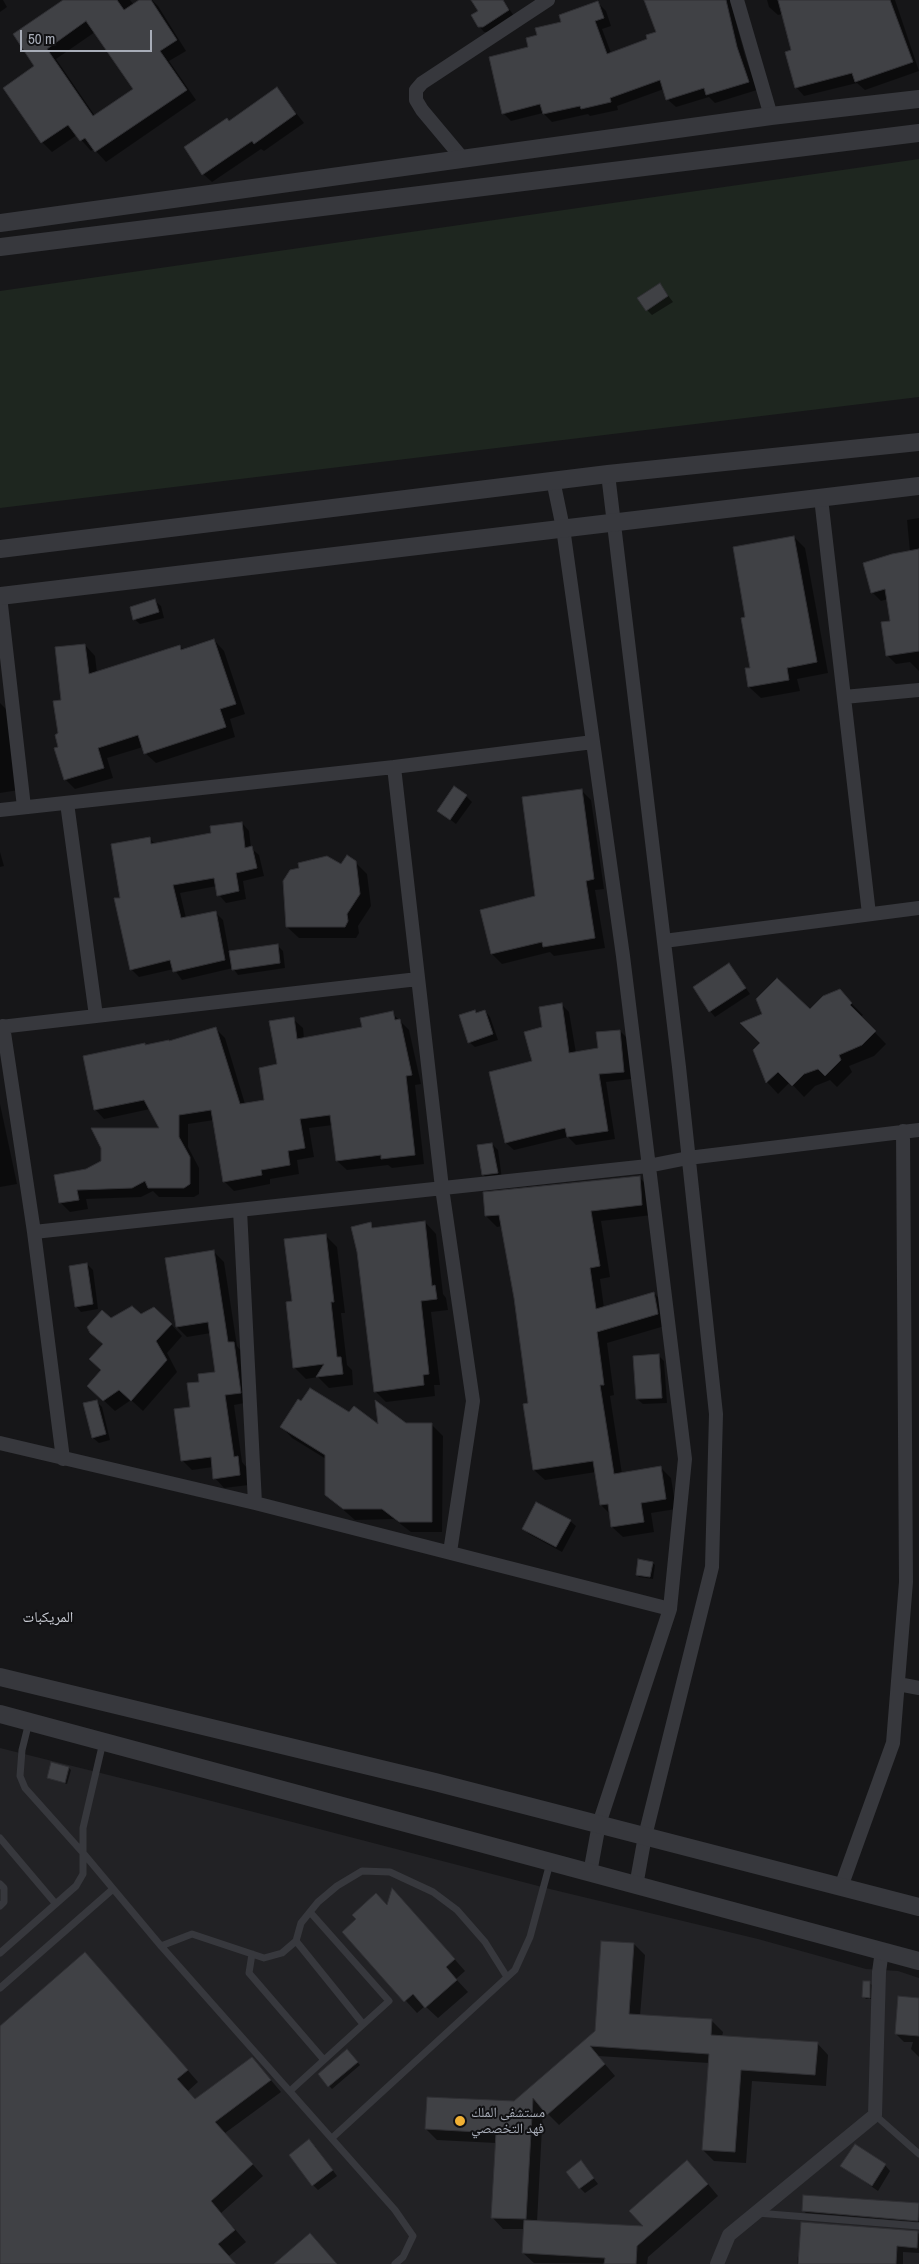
<!DOCTYPE html>
<meta charset="utf-8">
<style>
body{margin:0}
#map{position:relative;width:919px;height:2264px;overflow:hidden;background:#161618;font-family:"Archivo Narrow",sans-serif}
canvas{display:block}
.scale{position:absolute;left:20px;top:30px;width:132px;height:22px;box-sizing:border-box;border:2px solid #a8adb8;border-top:0;padding-left:6px;font-size:15px;line-height:18px;white-space:nowrap;color:#a8adb8;-webkit-text-stroke:4px #111113;paint-order:stroke}
</style>
<div id="map">
<canvas width="919" height="2264"></canvas>
<div class="scale">50 m</div>
</div>
<script>
const ctx = document.querySelector('canvas').getContext('2d');
ctx.lineJoin = 'round';
function paint(path, color) { ctx.fillStyle = color; ctx.fill(path, 'evenodd'); }
const shape = rows => new Path2D(rows.map(r => 'M' + r).join(''));
function trace(path, color, width, dash) { ctx.strokeStyle = color; ctx.lineWidth = width; ctx.lineCap = dash ? 'butt' : 'round'; ctx.setLineDash(dash || []); ctx.stroke(path); }
function drawText(font, color, halo, rows, align = 'center') {
  ctx.font = font + ' "Archivo Narrow","Noto Naskh Arabic",sans-serif'; ctx.lineWidth = 4; ctx.setLineDash([]); ctx.textBaseline = 'middle'; ctx.strokeStyle = halo; ctx.fillStyle = color; for (const [text, x, y, turn = 0] of rows) {
    ctx.save(); ctx.translate(x, y); ctx.rotate((+turn || 0) * Math.PI / 180); ctx.textAlign = isNaN(turn) ? turn : align; if (halo) ctx.strokeText(text, 0, 0); ctx.fillText(text, 0, 0); ctx.restore();
  }
}
paint(shape([
 [0,1748,177,1792,550,1889,758,1939,866,1969,898,1971,919,1978,919,2264,0,2264]
]), '#222225');
paint(shape([
 [919,159,919,397,0,508,0,291]
]), '#1e261f');
paint(shape([
 [0,0,3,0,7,7,0,12],
 [65,0,130,0,134,5,142,0,152,0,158,6,186,51,169,61,196,100,106,162,94,149,91,151,77,135,52,152,42,142,36,67],
 [95,32,134,89,95,116,56,59],
 [494,0,503,0,514,16,489,32,484,32,479,26],
 [646,0,730,0,745,56,757,90,715,103,709,97,676,107,667,99,664,89,617,106,618,110,590,116,588,114,552,122,543,113,511,121,503,113,529,48,538,36,598,3,606,11,611,26,602,29,611,53,649,40,657,32],
 [767,0,895,0,919,71,865,90,857,83,804,96,796,87,792,51,782,14,778,15,769,7],
 [277,89,304,123,264,151,261,149,212,182,203,174,229,122],
 [660,285,673,302,652,315,647,310],
 [919,518,919,671,910,662,896,664,887,655,891,622,888,599,881,601,872,592,910,552,907,520],
 [794,537,805,548,828,673,797,679,800,691,761,698,749,687,746,670,751,669,747,618],
 [155,601,161,606,164,618,140,624,134,619],
 [214,640,224,651,245,714,230,719,235,737,156,763,145,753,143,747,107,758,113,778,75,789,65,779,60,734,62,701,85,645,95,656,97,673,179,646,184,650],
 [0,703,7,710,19,790,0,793],
 [581,790,591,800,604,889,595,890,605,948,554,956,550,952,502,964,492,954,537,897],
 [466,796,472,802,456,824,439,811],
 [242,823,249,831,251,848,259,855,264,876,243,881,246,899,226,903,219,895,217,886,180,893,186,918,216,913,223,920,229,952,277,945,283,951,285,968,238,975,233,968,182,980,174,969,139,977,131,969,121,899,149,838,155,844,213,834],
 [0,852,4,866,0,867],
 [355,862,367,874,371,906,358,926,359,933,356,938,299,938,287,927,341,866],
 [729,964,750,994,715,1017,710,1011],
 [839,991,863,1015,860,1017,886,1044,874,1056,849,1066,852,1072,837,1087,830,1080,815,1086,804,1097,790,1082,778,1094,767,1082,754,1050],
 [561,1004,569,1012,576,1053,599,1049,620,1031,628,1039,631,1079,606,1082,615,1139,576,1145,568,1137,514,1150,506,1143,544,1028],
 [475,1011,478,1014,485,1011,490,1017,498,1040,475,1047,469,1042],
 [392,1013,409,1030,421,1084,415,1085,424,1164,392,1168,388,1165,347,1170,337,1161,333,1125,309,1128,314,1157,297,1160,299,1174,270,1179,270,1184,234,1191,224,1181,214,1120,188,1124,188,1147,199,1168,199,1194,194,1197,159,1197,153,1191,141,1197,86,1199,88,1209,70,1212,61,1203,56,1176,86,1170,161,1129,150,1109,104,1119,95,1109,144,1044,146,1046,168,1041,215,1028,225,1038,245,1104,266,1101,293,1019,303,1028,304,1039,363,1028],
 [0,1104,17,1184,0,1187],
 [492,1144,498,1150,502,1179,488,1180,483,1174],
 [639,1177,650,1188,652,1215,601,1221,610,1277,600,1279,604,1308,654,1293,664,1304,668,1325,607,1343,614,1395,610,1396,622,1474,660,1467,671,1478,676,1509,651,1513,654,1532,623,1537,612,1527,610,1514,601,1505,596,1472,545,1480,534,1470,529,1404,515,1298,502,1226,497,1227,486,1216,485,1194],
 [425,1222,436,1234,443,1294,446,1298,448,1310,431,1312,440,1385,434,1385,435,1396,386,1402,375,1391,370,1223,375,1229],
 [326,1236,337,1247,345,1313,341,1313,347,1365,352,1370,353,1385,329,1388,318,1377,306,1379,294,1367,293,1302],
 [214,1252,224,1262,237,1346,243,1353,250,1402,234,1405,242,1462,247,1468,249,1485,224,1488,215,1478,213,1467,192,1470,182,1460,191,1408,201,1383,217,1373,211,1333,187,1337,177,1327],
 [87,1264,93,1270,98,1309,81,1312,76,1306],
 [141,1316,171,1324,182,1336,167,1353,177,1372,143,1411,131,1400,115,1411,100,1397,104,1345,91,1333],
 [658,1355,664,1361,667,1403,643,1404,637,1399],
 [96,1401,102,1407,110,1440,99,1443,93,1438],
 [349,1414,379,1426,432,1425,443,1436,442,1532,411,1532,394,1519,355,1520,326,1495,326,1459,292,1438,282,1427],
 [570,1521,576,1526,562,1552,529,1534,523,1528],
 [652,1563,655,1565,653,1579,639,1577,637,1575],
 [69,1768,71,1770,67,1784,48,1778],
 [403,1901,465,1971,456,1979,468,1992,438,2018,425,2006,417,2013,343,1932,388,1907],
 [634,1944,645,1955,640,2016,712,2021,723,2032,722,2037,817,2043,828,2055,826,2086,752,2081,746,2163,714,2161,703,2150,709,2063,598,2056,615,2076,559,2125,543,2109,537,2222,646,2228,698,2172,718,2196,648,2257,647,2264,534,2263,523,2253,525,2229,503,2229,492,2217,496,2143,437,2140,426,2129,514,2103,596,2032],
 [96,1965,198,2082,188,2091,195,2100,252,2058,281,2092,225,2133,263,2176,221,2213,246,2242,229,2256,236,2264,0,2264,0,2028],
 [869,1983,872,1985,871,1999,866,1999,864,1997],
 [919,1999,919,2057,911,2049,913,2042,904,2042,896,2034],
 [347,2051,360,2065,332,2089,319,2075],
 [315,2146,337,2176,318,2190,313,2185],
 [581,2162,598,2184,585,2193,580,2188],
 [885,2165,890,2171,878,2191,842,2166],
 [919,2204,919,2222,806,2213,803,2211],
 [917,2232,919,2234,919,2253,903,2252,903,2264,797,2264,798,2256]
]), '#0007');
const building = shape([
 [63,0,117,0,124,10,139,0,151,0,177,40,160,51,187,90,95,152,85,138,80,141,68,125,41,143,3,88,34,66,13,34,63,0],
 [86,21,133,89,93,116,47,49,86,21],
 [471,0,503,0,509,10,483,27,478,27,471,15,478,11,471,0],
 [644,0,726,0,737,47,749,82,706,95,704,88,666,100,660,80,610,98,611,102,581,109,580,106,543,114,540,104,502,114,489,57,528,47,526,38,537,35,535,28,561,22,559,15,598,1,604,18,595,21,607,54,647,39,646,35,656,32,644,0],
 [778,0,890,0,913,62,855,82,852,73,795,88,785,52,791,50,778,0],
 [277,87,296,114,254,144,252,141,202,175,184,147,227,118,229,121,277,87],
 [660,283,668,296,646,311,637,298,660,283],
 [794,536,817,662,787,668,789,680,748,687,745,668,750,668,741,618,745,617,733,547,794,536],
 [919,549,919,651,886,656,881,622,890,621,885,589,871,593,863,563,892,554,919,549],
 [155,599,159,612,133,620,130,607,155,599],
 [214,639,236,704,220,709,226,727,144,754,138,735,98,748,104,768,64,780,54,748,58,747,55,735,58,733,53,701,61,700,55,647,85,644,89,674,180,645,181,650,214,639],
 [454,786,467,795,450,820,437,811,454,786],
 [582,789,594,879,586,881,595,938,543,947,542,942,491,954,480,910,535,896,522,797,582,789],
 [242,822,245,848,252,846,257,868,236,873,239,891,217,896,214,878,173,885,181,918,216,911,225,960,173,972,170,960,130,970,114,898,120,898,111,844,150,837,151,844,211,833,210,826,242,822],
 [347,855,356,861,360,894,347,914,348,921,345,927,286,927,283,881,290,870,299,868,298,863,327,856,341,864,347,855],
 [278,944,280,963,232,970,229,951,278,944],
 [729,963,746,988,709,1012,693,987,729,963],
 [777,978,810,1009,823,996,840,989,852,1003,850,1005,876,1031,862,1045,839,1055,841,1060,825,1076,818,1069,804,1074,792,1086,778,1072,766,1083,753,1050,760,1043,740,1023,762,1014,756,999,777,978],
 [562,1003,569,1053,598,1048,596,1032,620,1030,624,1072,599,1074,608,1131,567,1137,565,1128,505,1143,489,1072,532,1061,524,1032,542,1027,539,1007,562,1003],
 [475,1010,476,1013,485,1010,493,1034,468,1043,459,1015,475,1010],
 [393,1011,395,1020,400,1019,412,1075,406,1076,415,1155,381,1159,381,1155,336,1161,330,1115,300,1119,305,1148,288,1151,290,1165,261,1170,262,1175,223,1182,211,1110,179,1115,179,1137,190,1157,190,1184,184,1188,148,1188,145,1181,132,1188,77,1190,79,1200,59,1203,54,1175,86,1169,101,1161,101,1148,91,1128,159,1128,144,1100,94,1110,83,1056,145,1043,145,1045,169,1040,169,1041,216,1027,240,1104,264,1100,259,1068,277,1064,269,1021,294,1017,297,1039,362,1027,360,1018,393,1011],
 [492,1143,498,1173,482,1175,477,1145,492,1143],
 [640,1176,642,1205,591,1211,600,1266,590,1268,596,1309,654,1292,658,1314,597,1332,604,1385,600,1385,614,1474,661,1466,666,1499,641,1503,644,1522,611,1527,608,1504,600,1505,593,1461,533,1470,523,1404,528,1403,514,1298,499,1215,485,1216,483,1192,640,1176],
 [425,1221,432,1286,435,1285,437,1299,421,1301,429,1374,423,1375,424,1385,374,1392,357,1252,351,1227,371,1222,372,1228,425,1221],
 [326,1234,334,1302,331,1302,337,1357,341,1357,343,1374,316,1377,324,1364,293,1368,286,1302,292,1301,284,1239,326,1234],
 [214,1250,228,1342,234,1342,241,1393,225,1395,234,1457,238,1456,240,1475,213,1479,211,1457,181,1461,174,1409,190,1407,187,1383,199,1382,198,1374,215,1372,208,1322,176,1327,165,1258,214,1250],
 [87,1263,93,1304,75,1307,69,1266,87,1263],
 [132,1306,141,1314,154,1307,172,1324,156,1341,167,1360,131,1401,119,1390,103,1401,87,1386,101,1370,89,1359,103,1344,90,1333,87,1327,102,1310,111,1318,132,1306],
 [659,1354,662,1398,636,1399,633,1356,659,1354],
 [310,1388,349,1412,354,1406,378,1424,375,1400,406,1423,432,1423,432,1522,399,1522,382,1509,343,1509,325,1495,325,1455,280,1427,298,1399,301,1401,310,1388],
 [97,1400,106,1434,92,1438,83,1403,97,1400],
 [536,1502,571,1520,556,1547,522,1529,536,1502],
 [638,1559,653,1562,650,1577,636,1575,638,1559],
 [51,1762,69,1767,65,1783,47,1778,51,1762],
 [392,1888,455,1959,446,1967,457,1980,425,2008,413,1994,404,2002,342,1932,356,1919,352,1915,376,1893,387,1905,392,1888],
 [601,1941,634,1943,629,2014,712,2019,711,2035,818,2042,815,2075,741,2070,735,2152,702,2150,709,2054,590,2046,605,2064,547,2115,533,2098,526,2219,491,2218,496,2133,425,2129,427,2097,514,2101,595,2031,601,1941],
 [85,1952,188,2070,177,2079,195,2099,252,2057,271,2080,215,2122,253,2164,211,2201,235,2230,218,2244,236,2264,0,2264,0,2026,85,1952],
 [863,1981,870,1981,870,1998,862,1997,863,1981],
 [898,1996,919,1998,919,2036,895,2034,898,1996],
 [347,2049,358,2062,328,2087,318,2074,347,2049],
 [309,2139,333,2170,312,2186,289,2155,309,2139],
 [855,2144,886,2164,872,2186,840,2166,855,2144],
 [581,2160,594,2178,579,2189,566,2172,581,2160],
 [687,2160,708,2184,637,2246,636,2264,604,2264,605,2258,522,2253,524,2220,643,2226,629,2211,687,2160],
 [803,2195,919,2203,918,2221,802,2211,803,2195],
 [801,2222,918,2231,917,2248,897,2246,896,2264,798,2264,801,2222],
 [310,2233,337,2264,274,2264,310,2233]
]);
paint(building, '#404145');
trace(building, '#303034', 1);
trace(shape([
 [29,1722,22,1750,20,1776,25,1788,84,1854,161,1946,395,2210,413,2236,403,2257,395,2264],
 [0,1838,55,1903],
 [0,1884,4,1888,4,1902,0,1906],
 [310,1912,389,2001,324,2060],
 [296,1941,363,2024],
 [161,1946,192,1934,264,1958,282,1953,296,1941,301,1923,318,1902,337,1886,362,1871,390,1872,433,1892,457,1910,485,1942,507,1977],
 [0,1953,76,1886,83,1874,83,1828,103,1742],
 [252,1954,249,1973,324,2060,290,2091],
 [0,1988,113,1889],
 [875,2115,919,2154],
 [332,2138,515,1970,530,1937,550,1863],
 [757,2213,919,2226]
]), '#37383d', 7);
trace(shape([
 [737,0,771,116],
 [463,159,422,110,416,100,416,90,422,83,548,0],
 [608,474,679,1067,716,1414,712,1567,645,1836,636,1886],
 [553,480,563,528,623,956,685,1459,670,1609,599,1824,590,1873],
 [821,498,869,914],
 [0,596,24,807],
 [844,697,919,690],
 [394,767,442,1188,473,1401,450,1552],
 [67,803,96,1016],
 [0,810,394,767,593,742],
 [664,941,919,908],
 [3,1026,34,1232,63,1459],
 [0,1027,418,979],
 [240,1210,255,1503],
 [34,1232,648,1166,688,1158,919,1130],
 [0,1443,255,1503,670,1609],
 [898,1684,919,1688],
 [841,1887,893,1743,906,1582,903,1131],
 [717,2264,729,2235,875,2115,879,1972,882,1951]
]), '#37383d', 14);
trace(shape([
 [0,223,771,116,919,99],
 [0,247,919,133],
 [0,549,608,474,919,442],
 [0,596,919,486],
 [0,1677,435,1782,919,1907],
 [0,1714,919,1961]
]), '#37383d', 18);
for (const [x, y, r, color] of [
 [460,2121,6,"#f2b134"]
]) { const dot = new Path2D(); dot.arc(x, y, r, 0, 2 * Math.PI); ctx.fillStyle = color; ctx.fill(dot); trace(dot, '#111113', 2); }
drawText('14px', '#a8adb8', '#111113', [
 ["مستشفى الملك",471,2113],
 ["فهد التخصصي",471,2129]
], 'left');
drawText('15px', '#c9ccd4', '#111113', [
 ["المريكبات",48,1618]
]);
</script>
